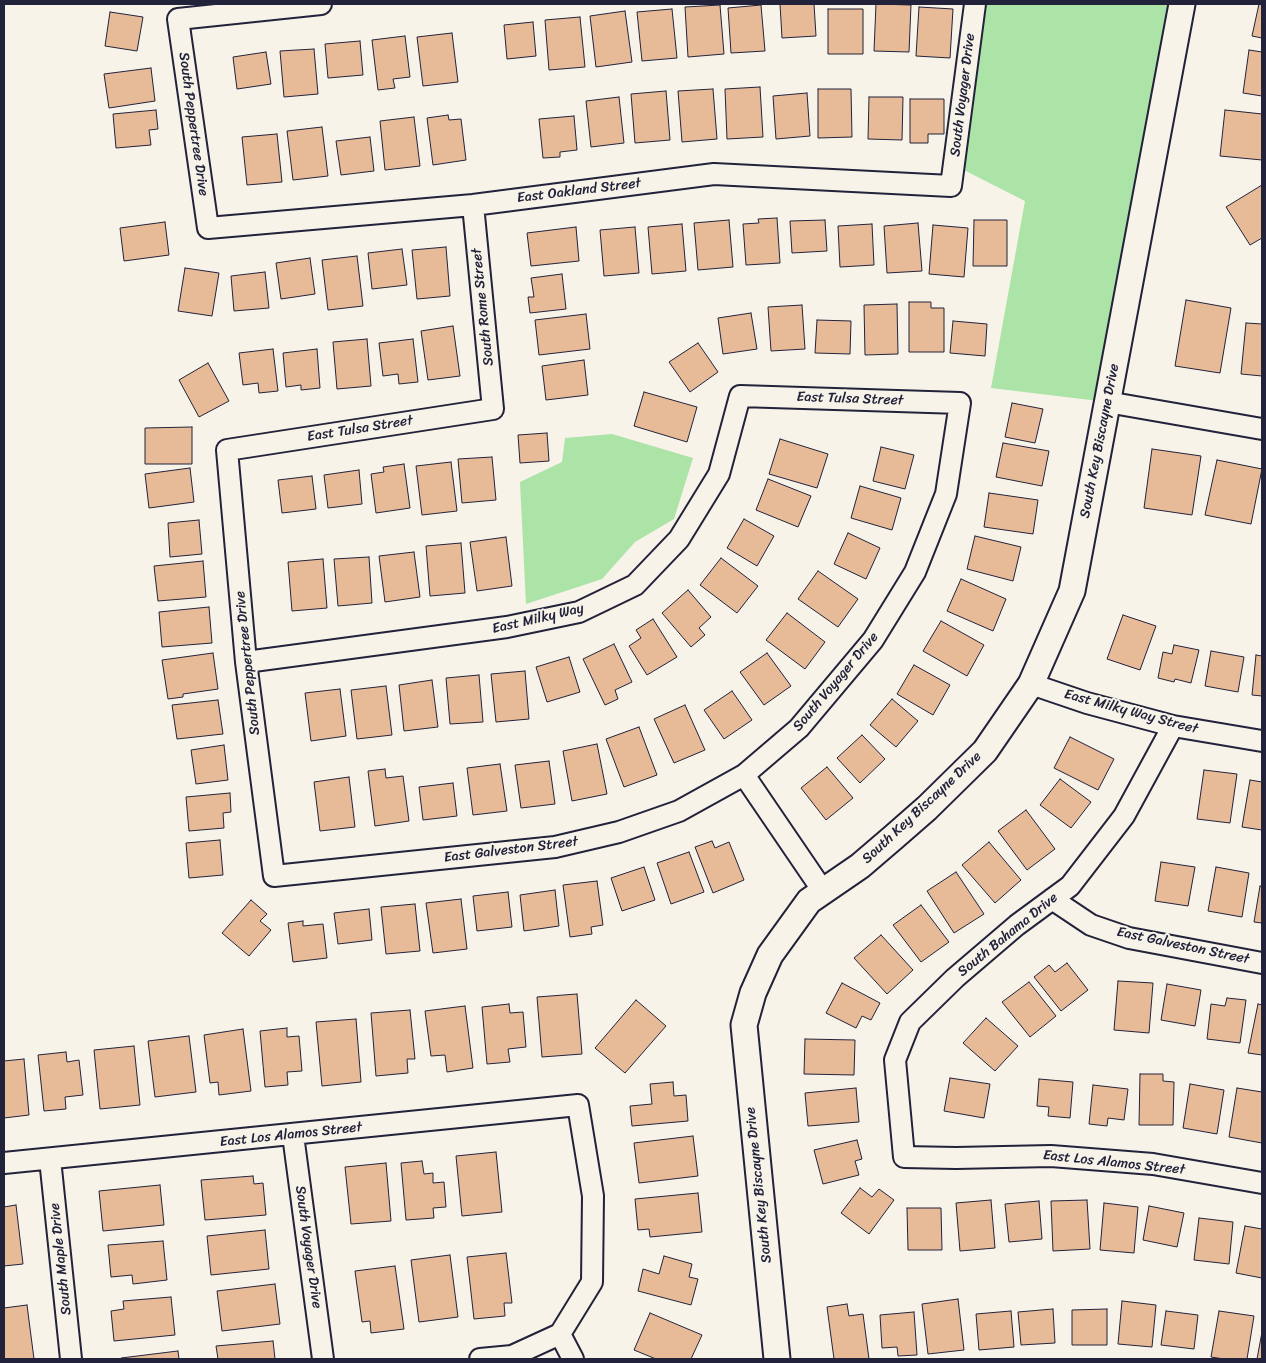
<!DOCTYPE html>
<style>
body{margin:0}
#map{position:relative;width:1266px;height:1363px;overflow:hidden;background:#f7f3e8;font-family:Sriracha,sans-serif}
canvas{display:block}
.frame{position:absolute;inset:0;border:5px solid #22223b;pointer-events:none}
</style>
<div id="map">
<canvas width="1266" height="1363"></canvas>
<div class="frame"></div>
</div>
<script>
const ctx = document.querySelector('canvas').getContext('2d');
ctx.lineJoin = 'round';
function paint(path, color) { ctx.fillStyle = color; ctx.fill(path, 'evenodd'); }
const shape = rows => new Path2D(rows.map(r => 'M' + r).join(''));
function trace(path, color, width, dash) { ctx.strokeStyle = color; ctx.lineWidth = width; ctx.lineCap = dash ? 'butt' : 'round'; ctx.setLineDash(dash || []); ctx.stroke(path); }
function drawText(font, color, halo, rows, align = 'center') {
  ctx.font = font + ' Sriracha,sans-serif'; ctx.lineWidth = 4; ctx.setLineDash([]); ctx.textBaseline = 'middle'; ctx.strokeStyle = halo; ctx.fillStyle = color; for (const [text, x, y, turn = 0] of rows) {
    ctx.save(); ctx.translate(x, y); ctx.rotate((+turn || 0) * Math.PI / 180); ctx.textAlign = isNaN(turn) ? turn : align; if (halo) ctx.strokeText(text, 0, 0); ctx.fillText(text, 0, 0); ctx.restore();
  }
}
paint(shape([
 [975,4,1182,4,1107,402,991,388,1025,201,954,165],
 [612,434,693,458,674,519,635,542,602,579,526,604,520,482,562,462,565,438]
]), '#ace3a6');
const building = shape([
 [780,4,814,4,816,36,782,38,780,4],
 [876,4,911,5,909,52,874,51,876,4],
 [1259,4,1262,4,1262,38,1252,36,1259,4],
 [720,5,724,54,688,57,685,7,720,5],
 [761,5,765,51,731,53,728,8,761,5],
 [919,7,953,9,950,58,916,56,919,7],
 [672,9,677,58,642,61,637,12,672,9],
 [828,9,863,9,863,54,828,54,828,9],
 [625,11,632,62,596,67,590,16,625,11],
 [110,12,143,17,137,51,105,46,110,12],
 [580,17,585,67,549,70,545,20,580,17],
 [533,22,536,56,507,59,504,25,533,22],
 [452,33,458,82,423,86,417,37,452,33],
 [405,36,410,77,393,79,395,88,378,90,372,40,405,36],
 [360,41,363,75,328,78,325,44,360,41],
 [314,49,318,94,284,97,280,51,314,49],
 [1249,50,1262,52,1262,96,1243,93,1249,50],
 [266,52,271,84,237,89,233,57,266,52],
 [151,68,155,101,109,108,104,74,151,68],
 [760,87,763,137,727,139,725,89,760,87],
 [713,89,717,139,682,142,678,91,713,89],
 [818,89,851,89,852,137,818,138,818,89],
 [666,91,670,140,635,143,631,94,666,91],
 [807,93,810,136,776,139,773,96,807,93],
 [619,97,624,143,591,147,586,101,619,97],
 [869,97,903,97,902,140,868,139,869,97],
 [910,99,944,99,944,134,928,134,928,143,910,143,910,99],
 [156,110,158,129,149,130,151,145,116,148,113,114,156,110],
 [1225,110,1262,114,1262,160,1220,156,1225,110],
 [448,115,449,120,461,119,466,160,433,165,427,118,448,115],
 [574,116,577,150,560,152,560,157,543,158,539,119,574,116],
 [414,117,420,166,385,170,380,121,414,117],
 [322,127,328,176,293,180,287,131,322,127],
 [277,134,282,182,247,185,242,137,277,134],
 [370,137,374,171,341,175,336,141,370,137],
 [1262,185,1262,238,1250,245,1226,207,1262,185],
 [777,218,780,263,746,265,743,224,759,223,758,219,777,218],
 [729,220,733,267,698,270,694,223,729,220],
 [825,220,827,251,792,253,790,221,825,220],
 [974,220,1007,220,1007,266,973,266,974,220],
 [165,222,169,255,124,261,120,228,165,222],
 [918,223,922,271,887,273,884,226,918,223],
 [682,224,686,271,652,274,648,227,682,224],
 [872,224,874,265,840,267,838,226,872,224],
 [933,225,968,228,964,277,929,274,933,225],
 [576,227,579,261,531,266,527,233,576,227],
 [635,227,639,273,604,276,600,230,635,227],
 [446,247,450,296,417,299,412,250,446,247],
 [402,249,407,285,372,289,368,253,402,249],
 [357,256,363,306,328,310,322,260,357,256],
 [310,258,315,294,281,299,276,263,310,258],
 [185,268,219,273,212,316,178,311,185,268],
 [265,272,269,308,234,311,231,276,265,272],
 [562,274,566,309,530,313,528,297,534,297,531,278,562,274],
 [1186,300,1231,308,1220,373,1175,366,1186,300],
 [909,302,931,302,931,308,944,308,944,352,909,352,909,302],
 [897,304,898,354,865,355,864,305,897,304],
 [802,305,805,349,771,351,768,307,802,305],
 [751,313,757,349,723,354,718,318,751,313],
 [586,314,590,349,539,355,535,320,586,314],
 [817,320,851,321,850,354,815,353,817,320],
 [953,321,987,324,985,356,950,353,953,321],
 [1246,323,1262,324,1262,376,1241,374,1246,323],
 [453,326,460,376,428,380,421,331,453,326],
 [367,339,371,386,337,389,333,342,367,339],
 [413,339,418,382,399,384,398,374,383,376,379,343,413,339],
 [698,343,718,372,690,392,669,362,698,343],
 [273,349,278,391,259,393,258,383,243,385,239,353,273,349],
 [317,349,320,388,301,390,301,385,286,387,283,353,317,349],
 [584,360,588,395,546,400,542,366,584,360],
 [208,363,229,401,199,417,179,380,208,363],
 [644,392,697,407,687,442,634,426,644,392],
 [1012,403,1043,409,1035,443,1005,437,1012,403],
 [192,427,192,464,145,464,145,428,192,427],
 [547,433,549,461,520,463,518,435,547,433],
 [780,439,828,454,817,488,769,474,780,439],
 [1003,443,1049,451,1042,486,996,477,1003,443],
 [881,447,914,455,905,489,873,481,881,447],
 [1152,449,1201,456,1192,515,1144,508,1152,449],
 [492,457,496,500,462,503,458,459,492,457],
 [1217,460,1262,469,1251,524,1205,515,1217,460],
 [451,462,457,511,422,515,416,466,451,462],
 [404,464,410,508,376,513,371,474,384,472,383,467,404,464],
 [190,468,194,502,149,508,145,474,190,468],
 [359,470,362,504,328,508,324,475,359,470],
 [312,476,316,509,282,513,278,480,312,476],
 [768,479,811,496,798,527,756,510,768,479],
 [860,486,901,498,892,530,851,518,860,486],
 [989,493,1038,500,1033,534,984,527,989,493],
 [744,519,774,536,757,566,727,548,744,519],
 [199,520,202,554,170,557,168,523,199,520],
 [848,533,880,548,866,579,834,564,848,533],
 [975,536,1021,547,1013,581,967,569,975,536],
 [506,537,512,586,477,591,470,542,506,537],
 [461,543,465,593,430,596,426,546,461,543],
 [414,552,420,597,385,602,379,556,414,552],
 [369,557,372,603,338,606,334,559,369,557],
 [721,558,758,586,737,613,700,585,721,558],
 [323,559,327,608,292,611,288,562,323,559],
 [203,561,206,597,158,601,154,566,203,561],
 [818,571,858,599,838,627,798,599,818,571],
 [961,579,1006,599,993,631,947,611,961,579],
 [688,590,711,617,699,628,705,635,691,647,662,613,688,590],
 [209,607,212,643,162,647,159,612,209,607],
 [787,613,825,642,805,669,766,640,787,613],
 [1123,615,1156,626,1140,670,1107,659,1123,615],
 [653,619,677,657,647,675,629,646,641,638,636,630,653,619],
 [941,621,984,645,967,676,923,651,941,621],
 [614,644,632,682,615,690,618,699,605,705,583,659,614,644],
 [1174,645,1199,650,1191,683,1175,679,1174,682,1158,678,1163,652,1172,654,1174,645],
 [1211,651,1244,657,1238,692,1205,686,1211,651],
 [213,653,218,689,183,694,183,697,168,699,162,660,213,653],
 [767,653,791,686,764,705,740,672,767,653],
 [1256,655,1262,656,1262,696,1252,695,1256,655],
 [569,657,580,692,547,702,536,667,569,657],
 [914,665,950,685,933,715,897,694,914,665],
 [525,671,529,719,496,722,491,674,525,671],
 [479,675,483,722,450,724,446,678,479,675],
 [432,680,438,727,404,731,399,685,432,680],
 [386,686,392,735,357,739,351,690,386,686],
 [340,689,346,736,311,741,305,693,340,689],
 [732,691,752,720,724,739,704,710,732,691],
 [892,699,918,721,896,747,870,725,892,699],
 [218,700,223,734,177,739,172,705,218,700],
 [685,705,705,750,674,763,654,719,685,705],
 [639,727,657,775,624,787,606,739,639,727],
 [862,735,885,759,860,783,837,758,862,735],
 [1070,737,1114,759,1098,790,1054,768,1070,737],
 [597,744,607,794,572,801,563,751,597,744],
 [224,745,228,780,196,784,191,750,224,745],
 [549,761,555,804,521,808,515,765,549,761],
 [500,764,507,811,473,815,467,768,500,764],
 [827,767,853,798,826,820,801,788,827,767],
 [385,769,386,778,403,776,409,821,375,826,368,771,385,769],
 [1204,770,1237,774,1230,823,1197,819,1204,770],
 [349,777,355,827,320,831,314,782,349,777],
 [1060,779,1091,802,1071,828,1040,805,1060,779],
 [1250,780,1262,782,1262,830,1242,827,1250,780],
 [453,783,457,816,423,820,419,787,453,783],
 [230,793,231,812,223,813,224,828,189,831,186,797,230,793],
 [1026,810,1055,849,1027,870,998,831,1026,810],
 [220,840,223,875,189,878,186,843,220,840],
 [712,841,715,848,729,842,744,880,713,893,695,847,712,841],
 [989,842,1021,880,995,903,962,865,989,842],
 [689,852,704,892,671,904,657,863,689,852],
 [1161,862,1195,867,1188,906,1155,901,1161,862],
 [644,867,655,900,622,911,611,878,644,867],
 [1216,867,1249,873,1242,917,1208,911,1216,867],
 [956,872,984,914,954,933,927,891,956,872],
 [597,881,603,925,591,927,592,934,570,937,563,885,597,881],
 [1260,886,1262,887,1262,923,1254,922,1260,886],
 [555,890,559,926,524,931,520,895,555,890],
 [508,892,512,927,477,931,473,896,508,892],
 [461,899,467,949,433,953,426,903,461,899],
 [251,900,267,914,260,921,271,930,249,956,222,933,251,900],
 [415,904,420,951,386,954,381,907,415,904],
 [921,905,949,942,921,962,893,925,921,905],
 [369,909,372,940,338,944,334,913,369,909],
 [303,921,303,926,323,924,327,958,293,962,288,923,303,921],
 [881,935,913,970,887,994,854,958,881,935],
 [1067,963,1088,990,1061,1011,1034,977,1049,965,1055,972,1067,963],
 [1118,981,1153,983,1149,1033,1114,1030,1118,981],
 [1029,982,1056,1016,1030,1037,1002,1002,1029,982],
 [842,983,880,1003,871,1020,862,1016,856,1028,826,1013,842,983],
 [1167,984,1201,990,1195,1026,1161,1020,1167,984],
 [577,994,582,1054,542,1057,537,997,577,994],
 [1227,998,1246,1000,1240,1043,1207,1039,1211,1004,1225,1006,1227,998],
 [636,1000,666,1026,625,1073,595,1048,636,1000],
 [509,1004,510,1013,523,1012,526,1047,508,1049,510,1062,487,1064,482,1007,509,1004],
 [1258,1004,1262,1005,1262,1055,1248,1053,1258,1004],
 [465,1006,473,1068,447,1072,445,1055,431,1056,425,1011,465,1006],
 [410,1010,415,1059,407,1059,408,1073,376,1076,371,1013,410,1010],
 [986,1018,1018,1046,995,1071,963,1043,986,1018],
 [356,1019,361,1082,322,1086,316,1022,356,1019],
 [287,1028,287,1037,299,1036,302,1071,287,1072,288,1085,265,1087,260,1031,287,1028],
 [243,1029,251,1091,219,1095,218,1082,210,1083,204,1035,243,1029],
 [189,1036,196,1092,155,1097,148,1041,189,1036],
 [805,1039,855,1040,854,1075,804,1074,805,1039],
 [134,1046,140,1105,100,1109,94,1050,134,1046],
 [66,1052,67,1062,79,1060,83,1095,65,1097,66,1109,44,1111,38,1055,66,1052],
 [24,1059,29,1115,4,1118,4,1061,24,1059],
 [1140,1074,1163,1074,1163,1081,1174,1082,1173,1125,1139,1125,1140,1074],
 [950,1078,990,1084,984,1118,944,1111,950,1078],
 [1039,1079,1073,1082,1070,1118,1048,1116,1049,1107,1037,1106,1039,1079],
 [673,1082,674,1096,686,1095,688,1121,632,1126,630,1106,652,1104,650,1084,673,1082],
 [1190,1084,1224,1090,1217,1134,1183,1128,1190,1084],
 [1093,1085,1128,1089,1124,1120,1108,1118,1107,1126,1089,1124,1093,1085],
 [856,1088,859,1122,808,1126,805,1093,856,1088],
 [1237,1088,1262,1092,1262,1143,1229,1137,1237,1088],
 [693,1136,698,1176,639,1183,634,1143,693,1136],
 [857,1140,862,1159,855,1161,859,1175,823,1184,814,1150,857,1140],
 [496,1152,502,1212,462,1216,456,1156,496,1152],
 [422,1161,424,1174,433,1173,433,1183,444,1182,446,1207,433,1208,434,1218,406,1220,401,1163,422,1161],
 [386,1163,391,1221,351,1224,345,1167,386,1163],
 [253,1176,254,1184,263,1183,266,1215,205,1220,201,1180,253,1176],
 [160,1185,164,1225,103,1231,99,1191,160,1185],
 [860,1188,872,1197,879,1189,894,1200,869,1234,841,1213,860,1188],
 [698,1193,702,1232,650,1237,649,1229,638,1230,635,1199,698,1193],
 [991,1200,995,1248,960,1251,956,1203,991,1200],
 [1087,1200,1090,1249,1053,1251,1051,1201,1087,1200],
 [1039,1201,1042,1239,1009,1242,1005,1204,1039,1201],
 [1104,1203,1138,1207,1134,1253,1100,1250,1104,1203],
 [16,1205,23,1264,4,1266,4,1207,16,1205],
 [1149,1206,1184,1213,1177,1247,1143,1240,1149,1206],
 [907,1208,941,1208,942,1250,908,1250,907,1208],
 [1199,1218,1233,1222,1229,1264,1194,1260,1199,1218],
 [1245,1226,1262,1229,1262,1278,1236,1273,1245,1226],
 [265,1230,269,1269,211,1275,207,1236,265,1230],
 [163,1241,167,1280,133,1284,132,1275,111,1277,108,1245,163,1241],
 [506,1253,512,1303,504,1303,505,1316,474,1319,467,1257,506,1253],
 [450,1255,458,1317,419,1322,411,1260,450,1255],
 [664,1256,692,1264,689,1277,698,1279,691,1305,638,1291,643,1269,659,1274,664,1256],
 [395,1266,404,1329,371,1333,370,1321,362,1322,355,1271,395,1266],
 [275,1284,280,1324,222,1331,217,1291,275,1284],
 [171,1297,175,1335,114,1341,111,1311,124,1309,123,1301,171,1297],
 [958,1299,964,1350,928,1354,922,1304,958,1299],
 [1122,1301,1156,1305,1152,1347,1118,1344,1122,1301],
 [847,1304,849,1316,863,1314,869,1359,834,1359,827,1307,847,1304],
 [27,1305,34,1359,4,1359,4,1308,27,1305],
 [1053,1309,1055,1343,1021,1345,1018,1312,1053,1309],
 [1107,1309,1107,1345,1072,1345,1072,1310,1107,1309],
 [1011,1311,1014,1347,979,1350,976,1314,1011,1311],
 [1166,1311,1198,1315,1194,1349,1161,1345,1166,1311],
 [1219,1311,1254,1316,1247,1359,1224,1359,1211,1357,1219,1311],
 [914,1312,917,1355,898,1356,897,1347,882,1348,880,1315,914,1312],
 [650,1313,702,1335,691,1359,656,1359,634,1350,650,1313],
 [1262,1332,1262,1359,1257,1359,1262,1332],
 [273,1341,275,1359,218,1359,216,1346,273,1341],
 [178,1351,179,1359,121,1359,121,1358,178,1351]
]);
paint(building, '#e8bb98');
trace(building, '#22223b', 1);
const minor = shape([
 [321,4,178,19,208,228,473,205,714,174,951,186,975,4],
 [1107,402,1262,429],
 [246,662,507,627,579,612,635,585,679,539,719,474,740,396,960,403,946,494,915,572,873,640,799,728,744,775,679,811,619,832,555,847,274,876,246,662,227,450,493,409,473,205],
 [1031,684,1087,703,1173,726,1262,741],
 [1173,726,1124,816,1070,886,1017,925,955,978,910,1022,895,1060,904,1157,956,1158,1051,1156,1153,1164,1262,1183],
 [744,775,823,891],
 [1052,899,1091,925,1129,938,1262,963],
 [293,1135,323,1359],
 [50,1159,71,1359],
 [4,1163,578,1105,593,1196,592,1282,560,1334],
 [560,1334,573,1359],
 [480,1359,512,1356,560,1334]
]);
const tertiary = shape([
 [777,1359,744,1025,753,993,770,955,809,901,860,866,895,836,927,808,985,751,1031,684,1072,591,1182,4]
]);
trace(minor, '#22223b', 24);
trace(tertiary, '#22223b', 29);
trace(minor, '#f7f3e8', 20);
trace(tertiary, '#f7f3e8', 25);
drawText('14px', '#22223b', '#f7f3e8', [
 ["South Voyager Drive",963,95,-83],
 ["South Peppertree Drive",193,124,82],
 ["East Oakland Street",579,191,-7],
 ["South Rome Street",483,307,-96],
 ["East Tulsa Street",850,399,2],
 ["East Tulsa Street",360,429,-9],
 ["South Key Biscayne Drive",1100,441,-79],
 ["East Milky Way",538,619,-13],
 ["South Peppertree Drive",248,663,-96],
 ["South Voyager Drive",836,682,-50],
 ["East Milky Way Street",1131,712,15],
 ["South Key Biscayne Drive",922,808,-43],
 ["East Galveston Street",511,850,-7],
 ["South Bahama Drive",1008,935,-39],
 ["East Galveston Street",1183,946,12],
 ["East Los Alamos Street",291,1135,-6],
 ["East Los Alamos Street",1114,1163,6],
 ["South Key Biscayne Drive",759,1185,-96],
 ["South Voyager Drive",308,1247,82],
 ["South Maple Drive",61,1259,-96]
]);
</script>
